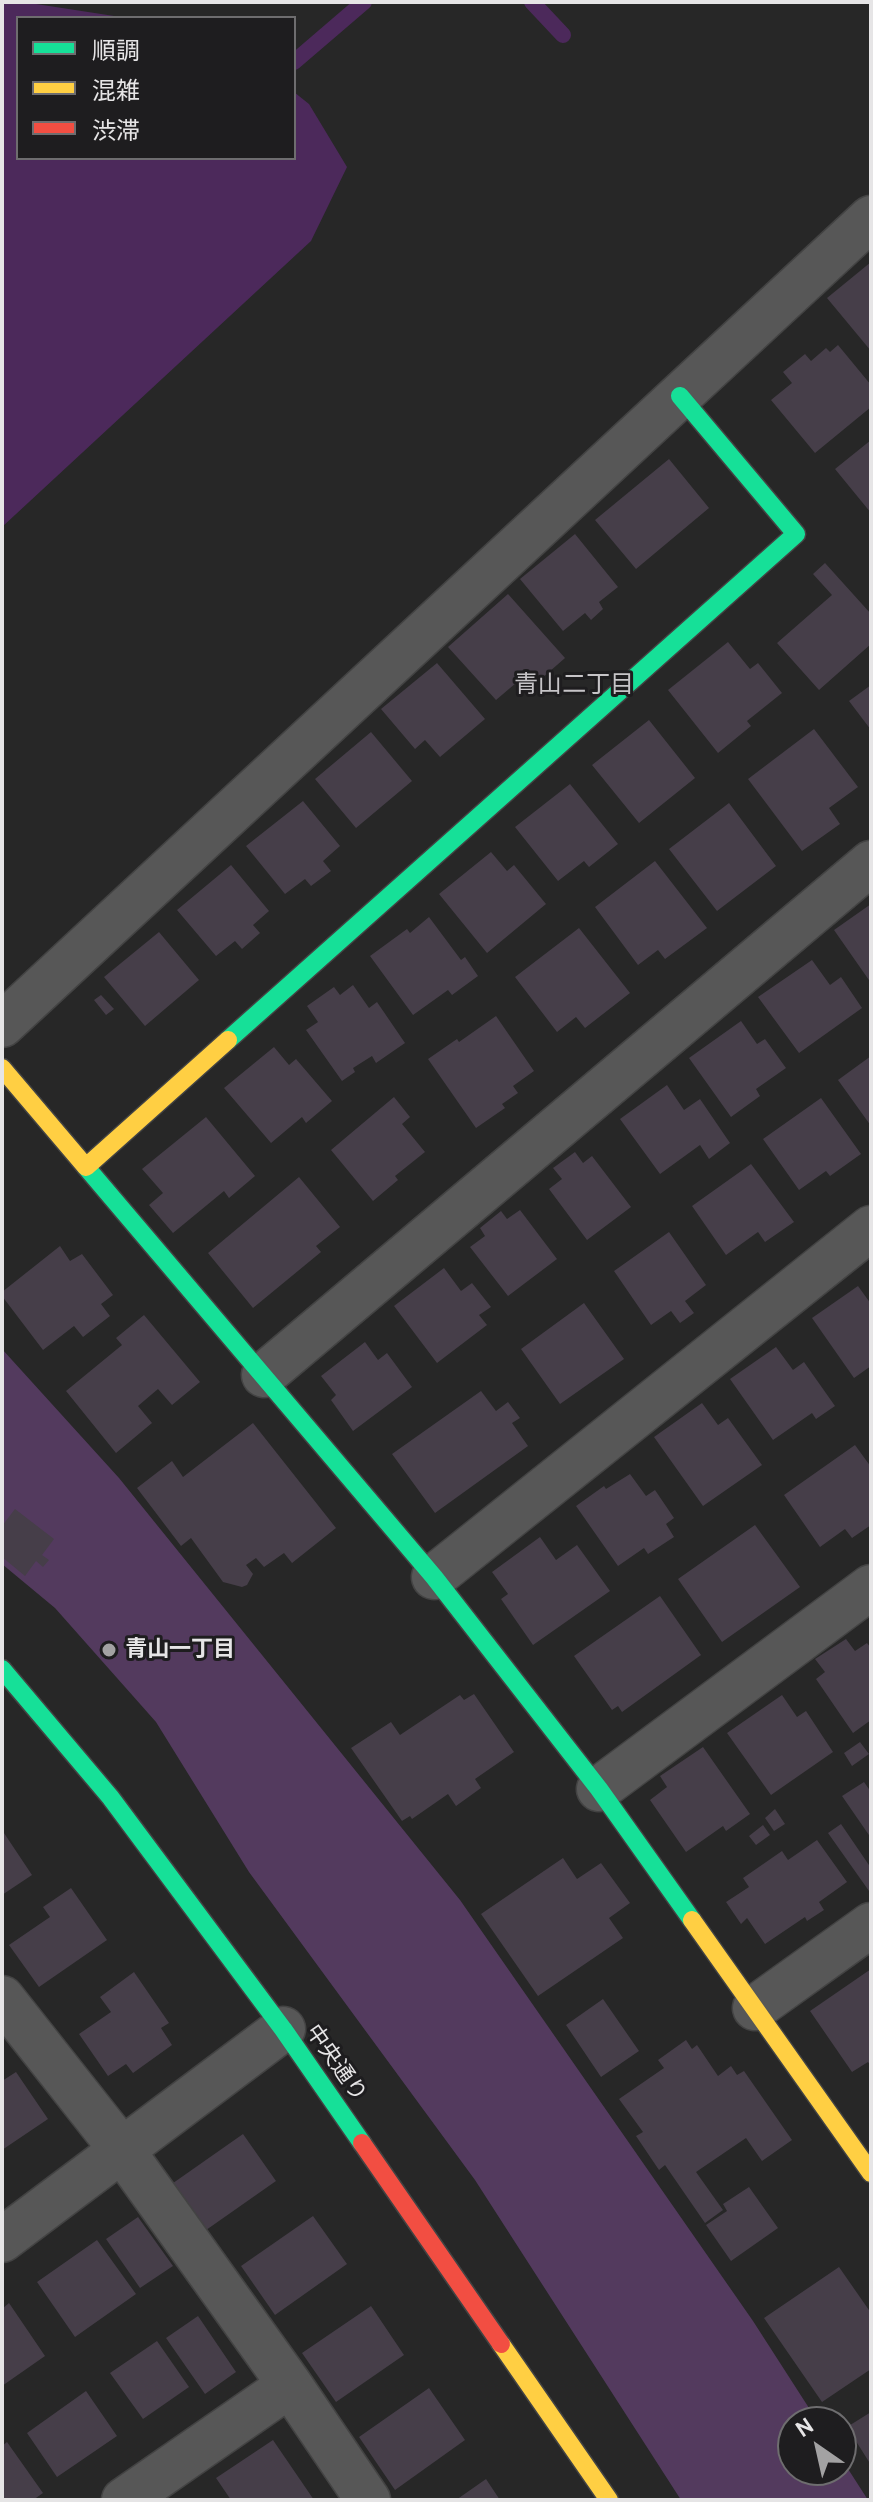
<!DOCTYPE html>
<meta charset="utf-8">
<style>
body{margin:0}
#map{position:relative;width:873px;height:2502px;overflow:hidden;background:#272727;font-family:Cabin,"Noto Sans JP",sans-serif}
canvas{display:block}
.frame{position:absolute;inset:0;border:4px solid #e6e5e6;pointer-events:none}
.legend{position:absolute;left:16px;top:16px;width:280px;height:144px;box-sizing:border-box;background:#1e1d1f;border:2px solid #6e6d6f;margin:0;padding:10px 14px;list-style:none;font-size:24px;color:#e6e5e6}
.legend li{display:flex;align-items:center;gap:16px;height:40px}
.legend b{width:40px;border:2px solid #6e6d6f}
.north{position:absolute;left:777px;top:2406px;width:80px;height:80px;box-sizing:border-box;background:#1e1d1f;border:2px solid #6e6d6f;border-radius:50%;rotate:326deg;font-size:22px;font-weight:700;line-height:32px;text-align:center;color:#e6e5e6}
.north::after{content:'';display:block;margin:auto;width:28px;height:36px;background:#a3a2a3;clip-path:polygon(50% 0,100% 100%,50% 72%,0 100%)}
</style>
<div id="map">
<canvas width="873" height="2502"></canvas>
<div class="frame"></div>
<ul class="legend">
<li><b style="height:10px;background:#16e098"></b>順調</li>
<li><b style="height:10px;background:#ffcf43"></b>混雑</li>
<li><b style="height:10px;background:#f24e42"></b>渋滞</li>
</ul>
<div class="north">N</div>
</div>
<script>
const ctx = document.querySelector('canvas').getContext('2d');
ctx.lineJoin = 'round';
function paint(path, color) { ctx.fillStyle = color; ctx.fill(path, 'evenodd'); }
const shape = rows => new Path2D(rows.map(r => 'M' + r).join(''));
function trace(path, color, width, dash) { ctx.strokeStyle = color; ctx.lineWidth = width; ctx.lineCap = dash ? 'butt' : 'round'; ctx.setLineDash(dash || []); ctx.stroke(path); }
function drawText(font, color, halo, rows, align = 'center') {
  ctx.font = font + ' Cabin,"Noto Sans JP",sans-serif'; ctx.lineWidth = 6; ctx.setLineDash([]); ctx.textBaseline = 'middle'; ctx.strokeStyle = halo; ctx.fillStyle = color; for (const [text, x, y, turn = 0] of rows) {
    ctx.save(); ctx.translate(x, y); ctx.rotate((+turn || 0) * Math.PI / 180); ctx.textAlign = isNaN(turn) ? turn : align; if (halo) ctx.strokeText(text, 0, 0); ctx.fillText(text, 0, 0); ctx.restore();
  }
}
paint(shape([
 [2,1349,119,1478,460,1900,753,2321,818,2422,793,2422,793,2470,841,2470,841,2458,868,2500,681,2500,475,2180,249,1872,156,1722,55,1608,2,1564]
]), '#533a5e');
paint(shape([
 [2,2,23,2,127,18,18,18,18,158,294,158,294,92,309,104,347,167,311,241,2,527]
]), '#4c295b');
trace(shape([
 [532,2,563,35],
 [294,62,364,2]
]), '#4c295b', 16);
paint(shape([
 [871,262,871,351,827,298],
 [838,345,871,385,871,407,815,453,771,400,792,383,783,372,805,354,811,361,826,348,830,352],
 [871,440,871,513,835,469],
 [669,459,709,508,636,569,595,520],
 [575,534,618,587,599,602,603,609,591,620,585,613,563,631,520,579],
 [825,563,871,614,871,644,819,690,777,643,832,595,813,574],
 [508,594,565,658,525,693,516,683,496,700,448,647],
 [728,642,750,669,758,663,782,693,747,721,751,726,718,753,668,690],
 [437,663,485,719,440,757,425,740,415,749,381,709],
 [871,685,871,730,849,701],
 [649,720,695,778,639,823,592,765],
 [814,729,858,787,829,808,840,824,802,851,748,779],
 [371,732,412,781,356,828,315,779],
 [570,784,618,844,589,867,584,861,558,881,515,827],
 [303,801,340,846,323,861,331,871,311,886,305,879,285,894,246,846],
 [729,803,776,866,717,911,669,849],
 [491,852,507,871,514,865,546,904,487,953,439,894],
 [655,861,707,928,665,959,658,950,638,965,595,907],
 [231,865,269,911,253,925,260,933,242,949,235,941,216,956,177,910],
 [871,904,871,983,834,930],
 [429,917,461,960,465,957,478,976,452,995,448,990,413,1015,370,956,407,929,410,933],
 [579,928,630,993,585,1028,576,1017,557,1032,515,977],
 [159,932,199,980,145,1026,104,977],
 [812,960,830,985,841,977,862,1008,799,1053,758,997],
 [353,985,369,1008,377,1002,405,1043,376,1063,372,1056,353,1068,355,1072,342,1081,306,1030,318,1022,307,1006,334,987,340,995],
 [101,995,114,1009,106,1015,94,1000],
 [496,1016,534,1071,513,1086,518,1093,502,1104,505,1108,476,1128,428,1059,457,1039,459,1042],
 [741,1021,757,1044,765,1039,786,1068,756,1089,760,1096,731,1117,689,1058],
 [274,1047,289,1065,296,1059,332,1101,306,1123,302,1117,271,1143,224,1088],
 [871,1056,871,1126,838,1080],
 [667,1085,684,1110,700,1099,730,1143,709,1159,700,1145,660,1174,620,1119],
 [394,1097,410,1117,402,1124,425,1152,395,1176,398,1180,373,1201,331,1150],
 [821,1098,861,1154,830,1176,826,1171,799,1190,763,1139],
 [206,1117,255,1176,229,1198,224,1191,173,1233,149,1205,163,1193,142,1169],
 [575,1152,583,1163,592,1156,631,1207,587,1240,549,1189,562,1179,553,1168],
 [751,1164,794,1222,765,1242,758,1232,726,1255,692,1206],
 [299,1177,340,1227,316,1246,321,1252,253,1308,208,1253],
 [520,1210,557,1259,508,1296,470,1247,485,1236,480,1228,501,1211,507,1219],
 [669,1232,706,1285,685,1301,694,1313,680,1323,671,1311,651,1325,614,1271],
 [60,1246,70,1261,82,1254,113,1295,101,1304,110,1316,83,1337,74,1326,43,1350,2,1296,2,1292],
 [444,1268,461,1291,472,1283,491,1307,479,1315,487,1325,437,1363,394,1306],
 [858,1286,871,1304,871,1366,854,1378,812,1318],
 [584,1303,624,1359,560,1404,521,1349],
 [144,1315,200,1382,172,1405,158,1389,138,1406,152,1423,116,1453,66,1391,122,1345,116,1338],
 [365,1342,378,1360,387,1353,412,1387,353,1431,331,1400,336,1395,321,1376],
 [776,1347,793,1370,804,1362,835,1406,816,1419,812,1413,773,1440,730,1379],
 [481,1391,496,1411,508,1402,520,1418,512,1423,528,1446,435,1513,392,1454],
 [702,1403,718,1425,728,1418,762,1465,703,1506,654,1437],
 [253,1423,336,1528,292,1563,284,1553,264,1567,256,1558,246,1565,253,1574,247,1585,242,1587,223,1582,191,1538,181,1546,137,1488,172,1461,183,1477],
 [855,1445,871,1467,871,1525,852,1538,845,1529,820,1547,784,1495],
 [630,1474,646,1496,655,1490,674,1518,666,1524,674,1537,648,1554,644,1548,618,1566,576,1506,604,1486,606,1489],
 [15,1509,54,1539,42,1555,49,1560,43,1567,36,1561,25,1576,2,1557,2,1526],
 [755,1525,800,1587,722,1642,678,1579],
 [540,1537,556,1560,577,1545,610,1591,533,1645,501,1599,508,1594,492,1572],
 [660,1596,701,1655,622,1712,618,1706,612,1710,574,1656],
 [846,1639,855,1651,867,1643,871,1648,871,1720,853,1733,816,1679,825,1672,815,1659],
 [474,1694,514,1752,475,1779,481,1788,456,1806,448,1794,412,1819,410,1816,402,1821,351,1748,391,1722,400,1735,460,1695,464,1700],
 [782,1695,797,1717,806,1711,833,1752,771,1795,727,1733],
 [860,1742,869,1754,852,1766,844,1753],
 [703,1747,750,1814,726,1831,723,1826,686,1852,650,1800,667,1787,660,1776],
 [864,1782,871,1792,871,1838,842,1796],
 [775,1809,785,1824,774,1831,765,1818],
 [841,1824,871,1868,869,1891,828,1833],
 [763,1825,770,1835,756,1845,749,1836],
 [2,1830,32,1875,2,1895],
 [817,1840,847,1882,819,1902,824,1910,807,1921,805,1917,765,1944,747,1918,741,1924,726,1902,749,1887,743,1878,782,1851,788,1860],
 [563,1858,577,1879,601,1863,630,1903,609,1918,623,1938,538,1996,481,1914],
 [71,1888,107,1940,39,1987,9,1945,50,1917,43,1907],
 [871,1969,871,2066,868,2062,852,2072,810,2011],
 [134,1972,169,2023,161,2028,172,2045,133,2073,126,2064,108,2076,79,2034,111,2012,100,1997],
 [603,1999,639,2051,601,2077,566,2025],
 [686,2040,692,2049,697,2045,718,2076,731,2066,737,2075,744,2071,792,2140,762,2161,746,2138,696,2172,723,2210,705,2223,665,2165,659,2170,636,2136,643,2132,619,2099,664,2068,658,2060],
 [16,2072,48,2119,2,2150,2,2081],
 [243,2134,276,2181,199,2235,166,2188],
 [749,2187,778,2228,731,2261,706,2225,727,2211,723,2204],
 [313,2216,347,2264,275,2315,241,2266],
 [138,2217,173,2266,140,2288,106,2239],
 [97,2240,136,2294,75,2337,37,2282],
 [839,2267,871,2313,871,2369,822,2402,764,2318],
 [9,2303,45,2356,2,2386,2,2309],
 [371,2306,404,2355,336,2402,302,2353],
 [198,2316,236,2372,205,2394,166,2338],
 [157,2341,189,2387,143,2419,110,2373],
 [429,2388,465,2440,395,2490,359,2437],
 [86,2391,117,2436,57,2477,27,2433],
 [871,2412,871,2465,847,2427],
 [273,2440,314,2500,231,2500,216,2478],
 [7,2442,43,2493,33,2500,2,2500,2,2446],
 [486,2479,500,2500,456,2500]
]), '#463e49');
const street = shape([
 [2,1025,871,218],
 [264,1375,871,863],
 [434,1577,871,1228],
 [599,1789,871,1587],
 [2,1998,122,2150,290,2385,368,2500],
 [755,2008,871,1925],
 [2,2240,283,2029],
 [124,2500,290,2385]
]);
const fast = shape([
 [228,1040,796,534,680,396],
 [86,1167,434,1577,599,1789,692,1920],
 [2,1669,111,1798,283,2029,362,2143]
]);
const slow = shape([
 [2,1068,86,1167,228,1040],
 [692,1920,871,2173],
 [501,2344,609,2500]
]);
const jam = shape([
 [362,2143,501,2344]
]);
trace(street, '#434343', 47);
trace(fast, '#434343', 21);
trace(slow, '#434343', 21);
trace(jam, '#434343', 21);
trace(street, '#575757', 44);
trace(fast, '#16e098', 18);
trace(slow, '#ffcf43', 18);
trace(jam, '#f24e42', 18);
for (const [x, y, r, color] of [
 [109,1650,8,"#a3a2a3"]
]) { const dot = new Path2D(); dot.arc(x, y, r, 0, 2 * Math.PI); ctx.fillStyle = color; ctx.fill(dot); trace(dot, '#1e1d1f', 3); }
drawText('bold 22px', '#e6e5e6', '#1e1d1f', [
 ["青山一丁目",125,1650]
], 'left');
drawText('22px', '#e6e5e6', '#1e1d1f', [
 ["中央通り",336,2063,55]
]);
drawText('24px', '#c6c4c7', '#1e1d1f', [
 ["青山二丁目",574,685]
]);
</script>
